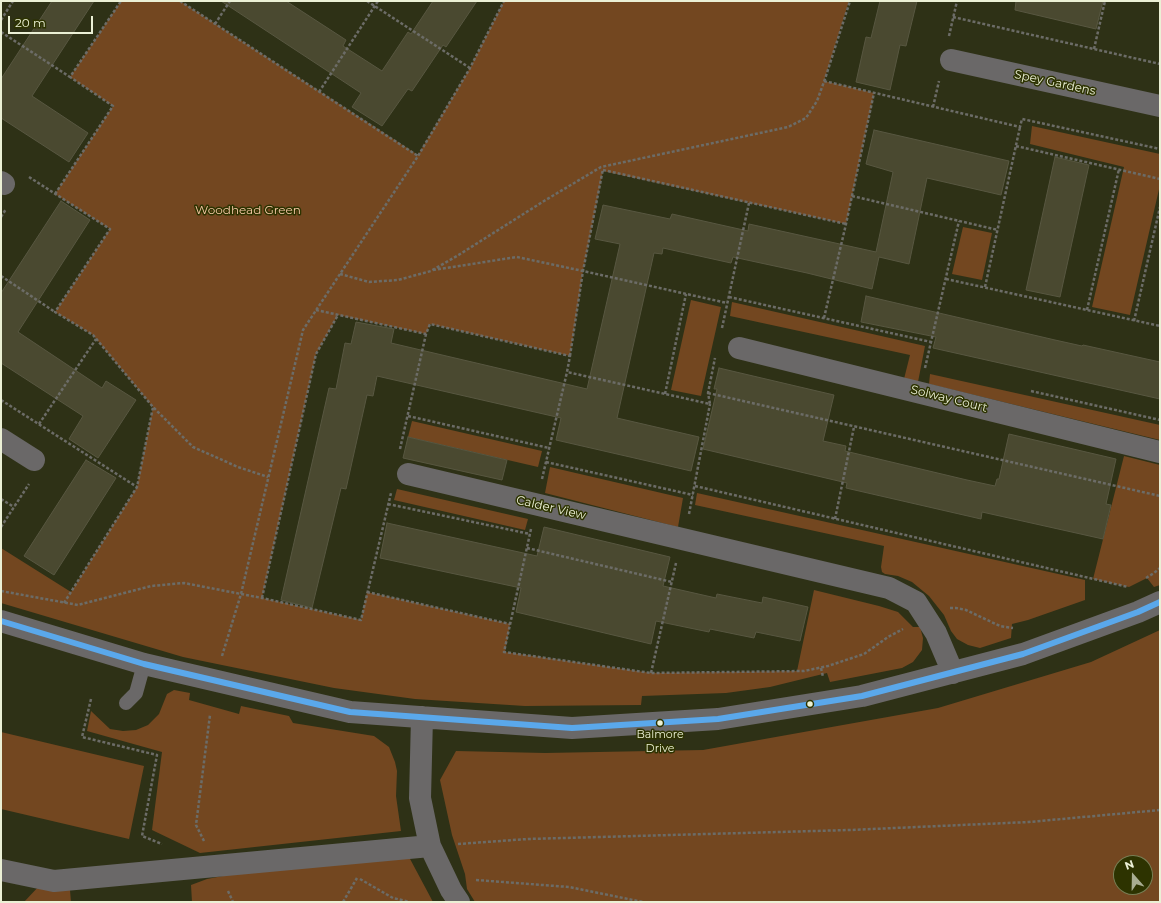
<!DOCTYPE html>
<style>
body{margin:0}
#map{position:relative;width:1161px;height:903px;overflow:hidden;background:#2e3116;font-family:Montserrat,sans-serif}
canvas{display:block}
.frame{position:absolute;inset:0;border:2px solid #ebf0d5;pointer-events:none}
.north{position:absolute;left:1113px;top:855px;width:40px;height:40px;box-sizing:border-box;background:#2d3300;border:1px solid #797f55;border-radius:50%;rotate:340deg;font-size:11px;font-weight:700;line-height:16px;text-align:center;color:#ebf0d5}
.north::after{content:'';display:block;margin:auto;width:14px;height:18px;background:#a9ad92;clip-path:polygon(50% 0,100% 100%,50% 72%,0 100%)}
.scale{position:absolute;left:8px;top:16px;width:85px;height:18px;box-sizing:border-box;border:2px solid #ebf0d5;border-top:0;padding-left:5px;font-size:12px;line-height:14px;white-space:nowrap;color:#ebf0d5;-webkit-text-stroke:3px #2d3300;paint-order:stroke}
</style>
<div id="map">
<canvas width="1161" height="903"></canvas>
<div class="frame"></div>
<div class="north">N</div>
<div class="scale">20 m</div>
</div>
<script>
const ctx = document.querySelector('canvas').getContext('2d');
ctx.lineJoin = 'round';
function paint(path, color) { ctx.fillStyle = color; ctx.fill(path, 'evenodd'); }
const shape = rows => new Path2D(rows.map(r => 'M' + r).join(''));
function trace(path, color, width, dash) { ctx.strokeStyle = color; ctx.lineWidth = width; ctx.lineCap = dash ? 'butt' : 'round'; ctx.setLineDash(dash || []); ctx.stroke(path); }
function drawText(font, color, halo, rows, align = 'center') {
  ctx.font = font + ' Montserrat,sans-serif'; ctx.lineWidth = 3; ctx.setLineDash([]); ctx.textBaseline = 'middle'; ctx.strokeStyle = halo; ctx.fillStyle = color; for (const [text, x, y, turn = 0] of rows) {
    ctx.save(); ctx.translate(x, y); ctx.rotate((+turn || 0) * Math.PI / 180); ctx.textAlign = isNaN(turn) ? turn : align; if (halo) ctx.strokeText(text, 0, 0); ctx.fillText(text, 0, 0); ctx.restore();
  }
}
paint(shape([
 [121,1,180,1,418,155,470,68,504,1,849,1,824,81,874,93,846,224,603,171,583,271,570,356,430,324,426,334,338,315,316,354,262,598,361,620,367,592,510,624,505,652,651,673,797,671,814,590,879,606,898,612,913,627,920,627,923,638,922,650,913,662,902,668,830,682,827,673,770,687,726,693,642,696,641,705,525,706,415,699,334,688,183,657,1,603,1,548,71,592,137,487,153,407,93,335,55,312,110,229,55,194,113,106,70,77],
 [1032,126,1160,154,1160,185,1130,315,1092,307,1124,167,1030,144],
 [963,227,992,233,982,280,952,274],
 [691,300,721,307,701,396,671,390],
 [732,302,925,346,918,382,904,379,910,355,730,316],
 [930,374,1160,425,1160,440,929,384],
 [412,421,542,451,538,467,408,437],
 [1124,456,1160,465,1160,585,1154,587,1147,578,1129,587,1093,579],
 [550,467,683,498,678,527,545,493],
 [397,489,528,519,525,530,394,500],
 [697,493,1085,580,1085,600,1028,620,1012,624,1011,638,980,648,968,645,957,639,951,631,944,615,929,596,912,582,898,576,885,574,882,572,881,567,884,546,695,505],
 [1160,630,1160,902,475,902,467,889,465,874,452,835,440,780,456,751,545,753,703,750,938,708,1091,662],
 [1121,863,1145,863,1145,887,1121,887],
 [174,690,190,693,189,700,239,714,241,706,289,716,293,723,374,736,389,747,395,762,397,771,396,796,401,831,200,853,152,830,162,752,87,731,91,711,110,729,123,731,136,730,148,725,159,714,167,694],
 [1,732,144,766,129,839,1,809],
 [409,857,433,902,192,902,191,885,207,879,228,875],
 [40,885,70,890,71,902,24,902]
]), '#734720');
const building = shape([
 [52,1,94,1,32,96,88,133,69,162,1,118,1,79,52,1],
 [221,1,286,1,346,40,343,46,382,71,408,32,411,34,433,1,477,1,446,47,443,45,412,91,408,89,382,126,352,107,361,93,221,1],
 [880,1,917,1,906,46,900,45,890,90,856,82,866,37,871,38,880,1],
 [1016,1,1103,1,1096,29,1015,10,1016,1],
 [874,130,1009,161,1001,195,927,178,909,264,879,257,872,289,807,273,733,257,731,263,663,248,662,254,654,253,617,418,699,437,691,471,556,440,561,418,377,376,373,396,367,395,346,489,341,488,312,608,281,600,329,388,336,389,345,343,351,344,356,322,394,329,391,343,587,389,620,244,595,239,603,205,670,219,672,214,748,231,749,224,876,252,893,172,866,164,874,130],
 [1055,157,1089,165,1060,297,1026,290,1055,157],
 [61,201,90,220,18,332,102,388,106,381,136,400,98,458,69,439,83,416,1,363,1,293,61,201],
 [866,296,1055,340,1082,346,1083,345,1160,362,1160,399,933,348,936,337,861,322,866,296],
 [719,368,834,395,823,441,846,446,845,451,967,480,995,486,997,479,999,479,1009,434,1116,459,1106,504,1111,505,1103,539,982,512,981,519,846,488,847,483,703,449,717,389,714,389,719,368],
 [408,437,507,460,502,480,403,458,408,437],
 [86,460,116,478,54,575,24,556,86,460],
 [387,523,537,556,544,527,670,557,663,586,716,598,717,594,762,603,763,597,808,607,800,641,756,632,754,638,710,629,709,632,656,621,651,644,516,612,521,588,380,558,387,523]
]);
paint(building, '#4a4930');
trace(building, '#585741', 1);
trace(shape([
 [180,1,418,156],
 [367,1,470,68],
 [953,17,1160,64],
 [1,20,13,1],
 [215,24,230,1],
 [1,32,70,77],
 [949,36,957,1],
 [1094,49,1105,1],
 [824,81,1020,127,1022,119,1160,149],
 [319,92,378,1],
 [933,107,939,81],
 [1016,146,1160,179],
 [603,170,846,224],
 [29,177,110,229,55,312,93,335,153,407,193,447,238,467,268,477],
 [55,194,113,106,70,77,121,1],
 [852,196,998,230],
 [1,217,6,209],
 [433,270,517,257,583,271,727,303],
 [340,274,369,282,398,280,431,271,457,256,544,201,601,167,788,127,806,118,817,101,825,79,850,1],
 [1,276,55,312],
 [946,279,1160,326],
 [985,287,1020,127],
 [729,297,931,342],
 [316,310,426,334,430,324,570,356,567,372,710,404,708,393,715,358],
 [1087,310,1119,169],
 [824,318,846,224,874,93],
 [1134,321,1160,207],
 [722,328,749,203],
 [570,356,583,271,603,169],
 [925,368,959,221],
 [1031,391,1160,420],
 [708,393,1160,496],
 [665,394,686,294],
 [1,400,137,487],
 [408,416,549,448],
 [39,424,96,339],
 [400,449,426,334],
 [546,462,693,495],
 [542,479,567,372],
 [695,486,1128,587],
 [1,499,14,507],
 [388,504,530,534],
 [689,514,710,404],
 [835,519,854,427],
 [1,527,29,484],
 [531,529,504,652,651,673,804,671,828,666,864,654,888,637,903,629],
 [527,548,672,582],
 [1146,578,1154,573,1160,568],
 [1,591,78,605,151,586,184,583,262,598,361,620,391,493],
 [367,592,510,624],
 [262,598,316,354,338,315],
 [64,603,137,487,153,407],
 [950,608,956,608,966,610,1000,626,1013,628],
 [222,656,241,594,303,330,418,156,470,68,504,1],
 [821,668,823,677],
 [651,673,676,563],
 [91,699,82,737,157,755,142,836,162,844],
 [204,841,196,825,210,715],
 [458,844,528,839,850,830,1029,822,1160,810],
 [360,879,393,898,410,902],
 [476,880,569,887,643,902],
 [228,891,233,902],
 [343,902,357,878]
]), '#6c6c67', 2.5, [3, 2]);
trace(shape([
 [126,703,136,693,144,664]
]), '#6a6868', 14);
trace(shape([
 [951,60,1160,106],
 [1,182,4,184],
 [739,348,1160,452],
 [1,439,34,460],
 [408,474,889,588,916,602,936,633,953,673],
 [1,621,144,664,350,712,572,728,718,719,862,696,1023,654,1138,612,1160,602],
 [422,717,420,798,430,846,451,890,459,902],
 [1,870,54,881,430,846]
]), '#6a6868', 22);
trace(shape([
 [1,621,144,664,350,712,572,728,718,719,862,696,1023,654,1138,612,1160,602]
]), '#5aa8eb', 6);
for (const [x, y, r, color] of [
 [810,704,3.5,"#ebf0d5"],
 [660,723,3.5,"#ebf0d5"]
]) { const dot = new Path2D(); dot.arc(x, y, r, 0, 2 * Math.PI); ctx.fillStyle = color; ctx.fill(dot); trace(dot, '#2d3300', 1.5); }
drawText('11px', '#ebf0d5', '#2d3300', [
 ["Balmore",660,735],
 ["Drive",660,749]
]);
drawText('12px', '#ebf0d5', '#2d3300', [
 ["Spey Gardens",1055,83,12],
 ["Solway Court",949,399,14],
 ["Calder View",551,508,13]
]);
drawText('12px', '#facaa8', '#2d3300', [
 ["Woodhead Green",248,210]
]);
</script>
